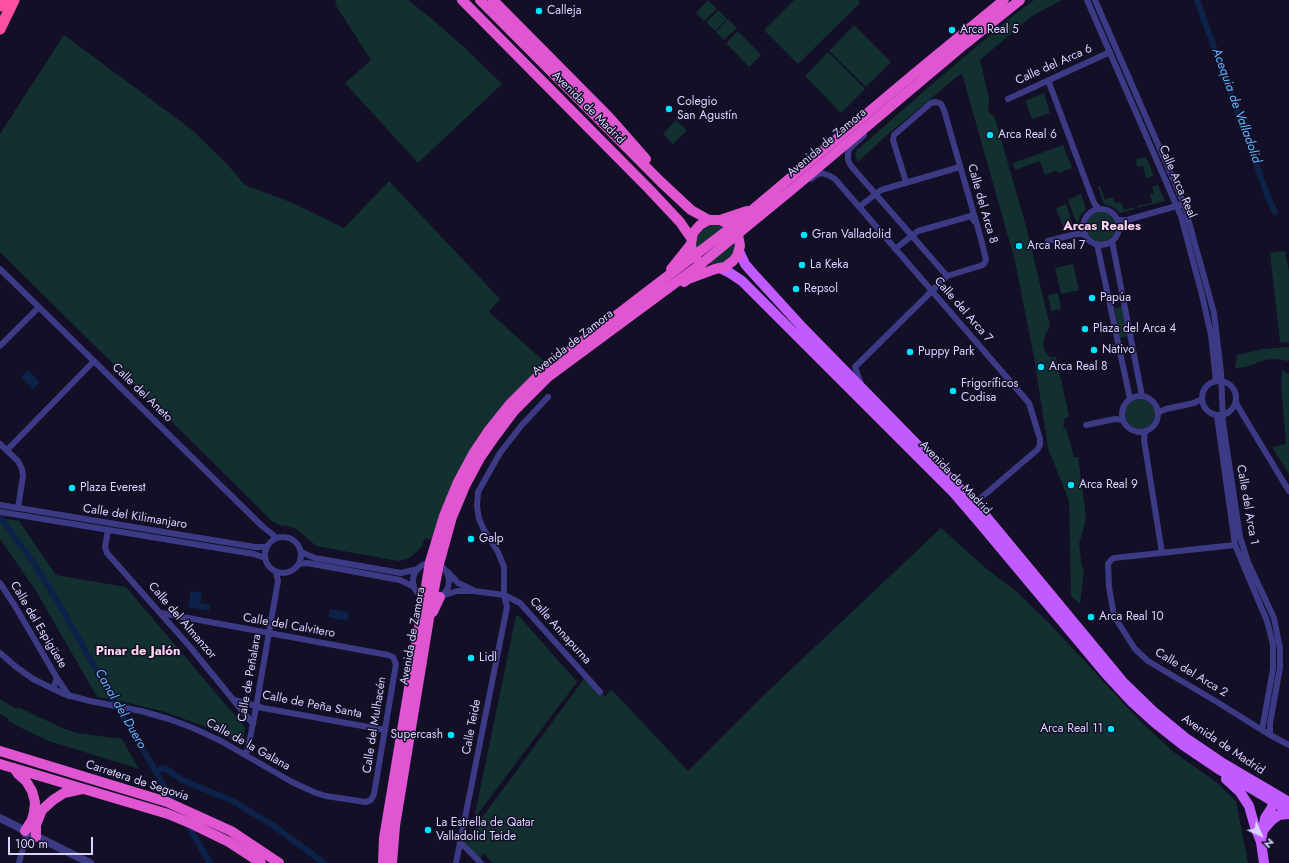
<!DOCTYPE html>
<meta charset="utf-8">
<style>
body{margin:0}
#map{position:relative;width:1289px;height:863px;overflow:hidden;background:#130f26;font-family:Jost,sans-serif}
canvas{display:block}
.north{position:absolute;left:1241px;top:815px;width:40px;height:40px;-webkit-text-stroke:3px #130f26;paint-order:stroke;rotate:135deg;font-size:11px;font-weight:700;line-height:16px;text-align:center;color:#d9d4ff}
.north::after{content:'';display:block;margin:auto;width:14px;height:18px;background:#d9d4ff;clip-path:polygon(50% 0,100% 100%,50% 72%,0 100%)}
.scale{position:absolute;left:8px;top:837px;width:85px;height:18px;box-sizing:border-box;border:2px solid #d9d4ff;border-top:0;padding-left:5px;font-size:12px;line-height:14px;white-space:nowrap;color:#d9d4ff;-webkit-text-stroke:3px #130f26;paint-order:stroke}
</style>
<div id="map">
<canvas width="1289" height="863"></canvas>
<div class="north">N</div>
<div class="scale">100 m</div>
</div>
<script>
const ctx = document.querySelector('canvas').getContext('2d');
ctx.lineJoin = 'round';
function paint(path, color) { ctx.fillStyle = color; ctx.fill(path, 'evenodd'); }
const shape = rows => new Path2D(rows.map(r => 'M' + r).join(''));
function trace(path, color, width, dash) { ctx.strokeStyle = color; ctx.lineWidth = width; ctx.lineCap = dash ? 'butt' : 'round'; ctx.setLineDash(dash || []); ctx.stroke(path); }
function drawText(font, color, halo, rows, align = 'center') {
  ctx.font = font + ' Jost,sans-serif'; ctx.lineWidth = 3; ctx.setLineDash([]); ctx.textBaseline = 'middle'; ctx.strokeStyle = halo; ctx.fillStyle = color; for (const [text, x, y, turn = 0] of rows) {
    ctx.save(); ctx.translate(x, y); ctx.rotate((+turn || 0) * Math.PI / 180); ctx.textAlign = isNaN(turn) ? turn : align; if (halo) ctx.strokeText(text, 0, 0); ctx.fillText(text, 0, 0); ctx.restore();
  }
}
paint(shape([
 [336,0,408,0,432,19,464,47,502,84,418,163,345,83,371,60,335,4],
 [708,0,717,9,704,21,696,13],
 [794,0,858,0,860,3,798,64,764,30],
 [1034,0,1062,0,1032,16,980,60,989,98,988,109,991,115,994,115,1026,226,1050,326,1046,332,1043,344,1044,348,1049,357,1056,357,1069,416,1065,418,1063,429,1066,428,1074,457,1078,457,1086,517,1084,527,1079,544,1082,567,1084,570,1080,604,1071,596,1069,501,1048,448,1035,363,1015,261,962,74,958,76,887,135,858,162,855,155,856,151,931,85,1010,18],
 [719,10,727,19,715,31,706,22],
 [728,19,737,28,724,40,716,32],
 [854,25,891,62,866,87,829,51],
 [738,31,761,55,749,67,726,43],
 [64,35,191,129,227,164,245,185,293,203,344,228,389,181,500,299,489,312,547,364,432,540,425,538,422,546,412,556,407,559,398,561,316,546,297,529,287,526,279,525,273,522,0,252,0,134],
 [828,52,865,89,841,113,805,76],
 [1044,93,1050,113,1032,119,1025,101],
 [676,120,687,130,673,144,663,134],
 [1063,145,1072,168,1058,173,1056,170,1045,175,1040,161,1015,170,1013,163],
 [1146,157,1154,176,1146,178,1143,166,1137,167,1136,159],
 [1158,185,1165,201,1137,208,1137,206,1152,203,1150,194,1154,193,1152,186],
 [1100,186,1105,200,1113,197,1115,203,1121,202,1124,210,1134,207,1134,209,1120,213,1113,207,1104,204,1098,187],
 [1081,194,1086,209,1080,216,1078,224,1062,228,1063,227,1056,208,1066,204,1072,223,1076,222,1068,200],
 '1086 227a15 15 0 1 1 30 0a15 15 0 1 1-30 0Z',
 [711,225,719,225,724,227,697,252,695,246,698,235,701,231],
 [735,240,736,244,733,256,723,263,715,265,706,262],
 [1285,251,1289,272,1289,343,1280,342,1270,253],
 [1073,264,1079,290,1061,294,1055,268],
 [1058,293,1061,309,1051,311,1048,295],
 [1122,307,1128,336,1120,338,1114,308],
 [1289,347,1289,361,1274,359,1265,360,1246,367,1235,368,1237,355,1262,349],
 [1282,370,1289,374,1289,474,1272,447,1286,444,1281,384],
 '1125 414a15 15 0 1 1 30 0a15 15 0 1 1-30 0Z',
 [0,518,19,521,56,575,126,587,243,725,245,729,243,742,238,743,206,727,165,712,129,703,97,697,36,591,0,539],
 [941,528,988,570,1017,592,1049,623,1143,724,1175,753,1216,782,1236,801,1248,863,493,863,483,853,479,861,462,845,586,676,605,697,611,689,688,771,766,693],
 [516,616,519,616,527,625,577,682,474,819],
 [0,699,16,709,18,707,58,726,76,733,122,739,139,769,49,741,27,731,8,721,9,719,0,714]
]), '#12302f');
paint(shape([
 [28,370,40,382,33,389,21,377],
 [191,591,202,593,200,603,210,605,209,611,188,607],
 [330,609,349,613,348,621,328,617]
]), '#0c2248');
trace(shape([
 [1197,0,1268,197,1275,212],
 [0,517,28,555,57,600,98,673,176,806],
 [156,771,165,768,182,780,233,801,274,826,324,863],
 [186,822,210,863]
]), '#0c2248', 6);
trace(shape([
 [1087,0,1181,216,1202,295,1211,335,1216,381],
 [1095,0,1184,204,1214,313,1221,372,1223,423,1240,537,1248,562,1274,618,1280,648,1280,668,1270,723,1270,735],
 [1048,80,1094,203,1099,209],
 [1008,99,1110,52],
 [864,135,850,148,848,153,848,160,851,166,947,276],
 [811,179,816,175,822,173,830,176,835,179,1029,403,1040,439,1040,445,1037,450,982,497],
 [859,207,881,190,960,167],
 '1083 227a18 18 0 1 1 36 0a18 18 0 1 1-36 0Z',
 [1118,220,1127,220,1180,205],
 [1048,241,1076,234,1085,234],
 [1112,241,1142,396],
 [1097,244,1130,399],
 [895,249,918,231,971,216,974,221],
 [0,269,262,526,277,538],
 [0,346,39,307],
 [855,367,947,276,980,266,984,264,986,260,981,239,944,110,941,104,936,102,931,103,894,135,893,140,906,182],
 [855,367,861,384],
 '1202 398a17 17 0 1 1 34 0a17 17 0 1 1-34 0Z',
 '1122 414a18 18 0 1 1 36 0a18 18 0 1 1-36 0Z',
 [1236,402,1240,410,1289,491],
 [1159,412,1166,409,1194,403,1202,399],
 [1217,416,1235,545,1267,621,1273,644,1273,669,1262,730],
 [1086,425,1115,419,1123,420],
 [1145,432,1144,440,1162,553],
 [0,444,18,461,22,469,23,476,18,508],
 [7,450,94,361],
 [0,505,255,547,267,547],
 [0,512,254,554,265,558],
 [108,530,105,547,107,553,191,648,253,724],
 '265 555a18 18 0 1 1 36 0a18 18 0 1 1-36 0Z',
 [1235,545,1114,558,1111,560,1108,564,1109,587,1114,616,1135,649,1148,661,1217,702,1270,735,1289,745],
 [301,552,315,558,401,573,418,569],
 '413 581a18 18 0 1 1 36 0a18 18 0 1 1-36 0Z',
 [299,564,307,563,400,580,414,587],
 [448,572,458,583,473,590],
 [0,583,15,606,57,678,53,689],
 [442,596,457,591,474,591,504,595,520,603,600,692],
 [0,653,15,666,33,679,64,694,90,701,141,711,169,719,193,728,221,741,292,782,316,793,326,796,366,802,371,800,374,794,396,664,393,657,388,655,161,613],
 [57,678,69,696],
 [234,700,263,708,385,730],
 [245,754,248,749,255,713,278,581,276,572],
 [460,842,481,863],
 [19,863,27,832],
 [456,863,507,607,504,595,504,567,498,552,484,530,479,519,477,506,478,492,500,453,521,426,548,397]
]), '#3d3a85', 6);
trace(shape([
 [0,818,90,863]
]), '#3d3a85', 8);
trace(shape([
 [739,251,745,264,751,271,803,328,979,508,1123,682,1153,711,1187,739,1221,762,1289,802],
 [720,268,730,273,742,281,953,492,978,521,1106,674,1132,702,1154,722,1183,745,1220,770,1289,811],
 [1226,779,1240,792,1249,806,1255,827,1261,842,1264,863],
 [1264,829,1272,820,1279,815,1289,814],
 [1261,842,1265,818,1271,809,1274,802,1273,796]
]), '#c25bff', 10);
trace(shape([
 [462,0,650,190,680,222,691,238],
 [480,0,661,182,691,210,709,220],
 [493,0,609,117,646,159],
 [698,261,692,251,691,244,693,233,700,225,709,220,720,220,747,211],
 [671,269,691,244],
 [684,282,688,279,715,269,725,267,733,261,737,256,740,246,738,234,733,226,720,220],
 [433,612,440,597],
 [0,751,167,802,231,831,279,863],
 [0,764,168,814,192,824,229,842,261,863],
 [14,768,18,774,26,781,32,791,35,802,34,812,32,820,25,831],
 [36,837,36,825,42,810,53,800,64,793,82,789],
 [383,863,384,838,430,562,444,516,458,482,473,454,489,430,509,405,541,373,733,226,915,73,1004,0],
 [392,863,395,826,432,600,439,564,452,517,465,486,480,458,496,435,514,411,548,377,701,264,789,192,965,44,1020,0]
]), '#e055d1', 10);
trace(shape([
 [0,6,3,0],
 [0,29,14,0]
]), '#ff4fa3', 11);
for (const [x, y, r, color] of [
 [539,11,4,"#00e5ff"],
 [952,30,4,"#00e5ff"],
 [669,109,4,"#00e5ff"],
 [990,135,4,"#00e5ff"],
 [804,235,4,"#00e5ff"],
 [1019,246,4,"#00e5ff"],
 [802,265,4,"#00e5ff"],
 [796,289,4,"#00e5ff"],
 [1092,298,4,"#00e5ff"],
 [1085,329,4,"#00e5ff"],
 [1094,350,4,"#00e5ff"],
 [910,352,4,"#00e5ff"],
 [1041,367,4,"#00e5ff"],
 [953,391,4,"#00e5ff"],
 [1071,485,4,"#00e5ff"],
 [72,488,4,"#00e5ff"],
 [471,539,4,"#00e5ff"],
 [1091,617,4,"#00e5ff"],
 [471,658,4,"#00e5ff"],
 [1111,729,4,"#00e5ff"],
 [451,735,4,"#00e5ff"],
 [428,830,4,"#00e5ff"]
]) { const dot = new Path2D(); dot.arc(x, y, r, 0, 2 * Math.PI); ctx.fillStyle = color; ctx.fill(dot); trace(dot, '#130f26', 1.5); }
drawText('12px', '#d9d4ff', '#130f26', [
 ["Calleja",547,11],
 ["Arca Real 5",960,30],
 ["Colegio",677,102],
 ["San Agustín",677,116],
 ["Arca Real 6",998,135],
 ["Gran Valladolid",812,235],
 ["Arca Real 7",1027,246],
 ["La Keka",810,265],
 ["Repsol",804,289],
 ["Papúa",1100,298],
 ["Plaza del Arca 4",1093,329],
 ["Nativo",1102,350],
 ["Puppy Park",918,352],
 ["Arca Real 8",1049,367],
 ["Frigoríficos",961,384],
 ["Codisa",961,398],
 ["Arca Real 9",1079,485],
 ["Plaza Everest",80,488],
 ["Galp",479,539],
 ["Arca Real 10",1099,617],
 ["Lidl",479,658],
 ["Arca Real 11",1103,729,"right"],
 ["Supercash",443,735,"right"],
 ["La Estrella de Qatar",436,823],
 ["Valladolid Teide",436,837]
], 'left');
drawText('12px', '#d9d4ff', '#130f26', [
 ["Calle del Arca 6",1054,65,-24],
 ["Avenida de Madrid",588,108,45],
 ["Avenida de Zamora",827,143,-40],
 ["Calle Arca Real",1177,182,67],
 ["Calle del Arca 8",982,204,74],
 ["Calle del Arca 7",963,310,49],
 ["Avenida de Zamora",573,343,-38],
 ["Calle del Aneto",142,393,44],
 ["Avenida de Madrid",955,478,46],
 ["Calle del Arca 1",1247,505,80],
 ["Calle del Kilimanjaro",135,517,9],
 ["Calle del Almanzor",182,621,49],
 ["Calle del Espigüete",38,625,59],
 ["Calle del Calvitero",289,626,10],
 ["Calle Annapurna",560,631,48],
 ["Avenida de Zamora",413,636,-80],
 ["Calle del Arca 2",1191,673,31],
 ["Calle de Peñalara",250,678,-80],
 ["Calle de Peña Santa",312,705,11],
 ["Calle del Mulhacén",375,725,-81],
 ["Calle Teide",472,727,-79],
 ["Calle de la Galana",248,745,29],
 ["Avenida de Madrid",1223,745,34],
 ["Carretera de Segovia",137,781,18]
]);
drawText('italic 13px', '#62b6ff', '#130f26', [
 ["Acequia de Valladolid",1236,106,70],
 ["Canal del Duero",120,709,60]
]);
drawText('bold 13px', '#ffd6f0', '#130f26', [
 ["Arcas Reales",1102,227],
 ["Pinar de Jalón",138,652]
]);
</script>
